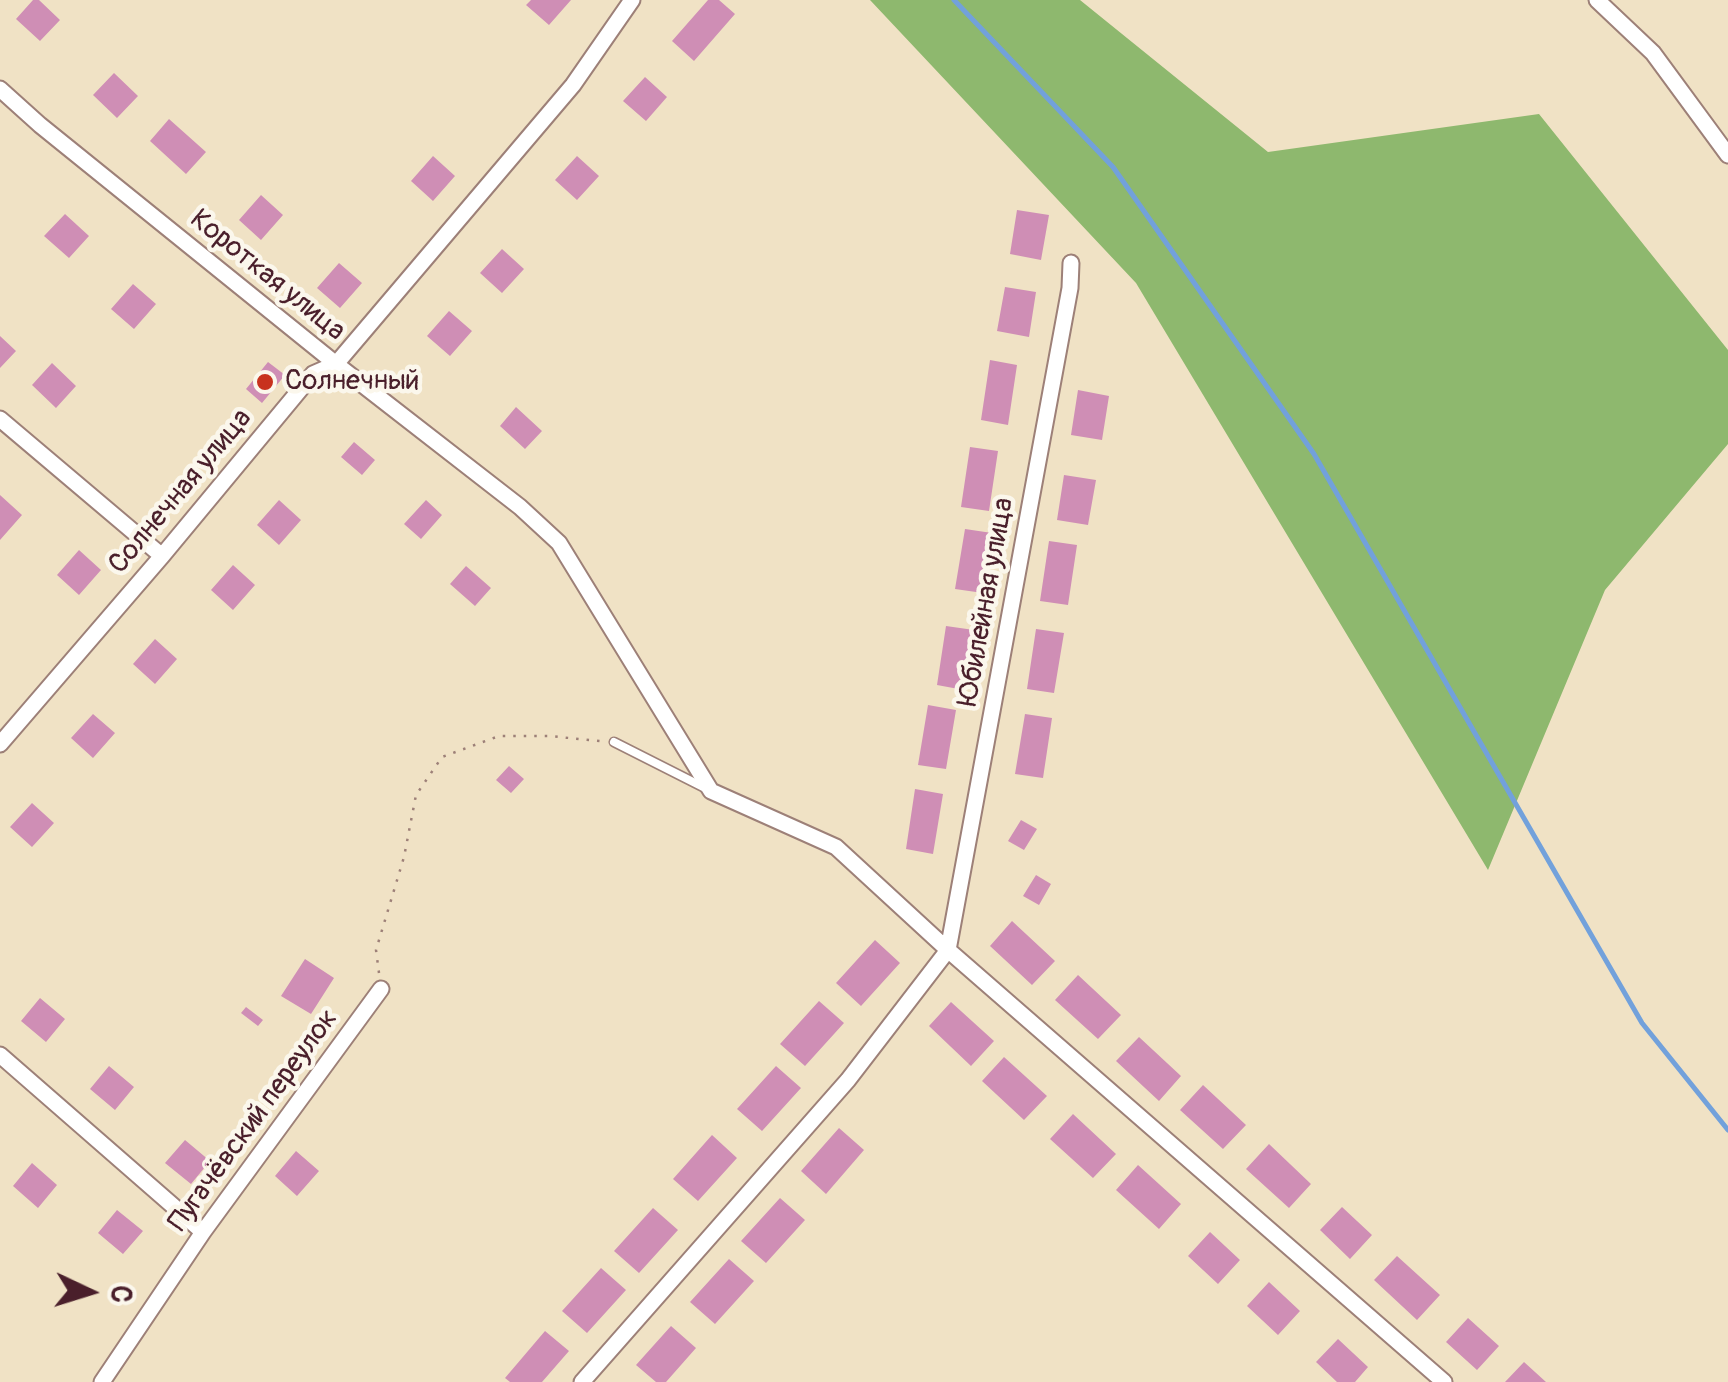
<!DOCTYPE html>
<meta charset="utf-8">
<style>
body{margin:0}
#map{position:relative;width:1728px;height:1382px;overflow:hidden;background:#f0e2c5;font-family:Pangolin,sans-serif}
canvas{display:block}
.north{position:absolute;left:40px;top:1242px;width:100px;height:100px;-webkit-text-stroke:8px #fbf7ec;paint-order:stroke;rotate:94deg;font-size:28px;font-weight:700;line-height:40px;text-align:center;color:#4a1f2b}
.north::after{content:'';display:block;margin:auto;width:35px;height:45px;background:#4a1f2b;clip-path:polygon(50% 0,100% 100%,50% 72%,0 100%)}
</style>
<div id="map">
<canvas width="1728" height="1382"></canvas>
<div class="north">С</div>
</div>
<script>
const ctx = document.querySelector('canvas').getContext('2d');
ctx.lineJoin = 'round';
function paint(path, color) { ctx.fillStyle = color; ctx.fill(path, 'evenodd'); }
const shape = rows => new Path2D(rows.map(r => 'M' + r).join(''));
function trace(path, color, width, dash) { ctx.strokeStyle = color; ctx.lineWidth = width; ctx.lineCap = dash ? 'butt' : 'round'; ctx.setLineDash(dash || []); ctx.stroke(path); }
function drawText(font, color, halo, rows, align = 'center') {
  ctx.font = font + ' Pangolin,sans-serif'; ctx.lineWidth = 9; ctx.setLineDash([]); ctx.textBaseline = 'middle'; ctx.strokeStyle = halo; ctx.fillStyle = color; for (const [text, x, y, turn = 0] of rows) {
    ctx.save(); ctx.translate(x, y); ctx.rotate((+turn || 0) * Math.PI / 180); ctx.textAlign = isNaN(turn) ? turn : align; if (halo) ctx.strokeText(text, 0, 0); ctx.fillText(text, 0, 0); ctx.restore();
  }
}
paint(shape([
 [870,0,1080,0,1268,152,1539,114,1728,350,1728,444,1605,590,1488,870,1136,283]
]), '#8eb86e');
trace(shape([
 [954,0,1113,167,1314,454,1642,1023,1728,1130]
]), '#72a1db', 5);
paint(shape([
 [33,0,39,0,60,20,40,41,16,19],
 [531,0,571,0,549,25,526,5],
 [708,0,719,0,735,14,694,61,672,41],
 [114,73,138,96,117,118,93,95],
 [645,77,667,97,646,121,623,101],
 [169,119,206,152,186,174,150,141],
 [433,156,455,176,433,201,411,181],
 [577,156,599,176,577,200,555,180],
 [261,195,283,215,261,240,239,220],
 [1017,210,1049,215,1041,260,1010,254],
 [65,214,89,236,69,258,44,236],
 [502,249,524,269,502,293,480,273],
 [339,263,362,283,340,308,317,288],
 [133,284,156,304,134,329,111,309],
 [1005,287,1036,292,1029,337,997,331],
 [449,311,472,331,450,356,427,336],
 [0,336,16,351,0,368],
 [990,360,1017,365,1008,425,981,420],
 [268,362,285,375,262,403,246,389],
 [52,363,76,386,56,408,32,385],
 [1078,390,1109,396,1102,440,1071,435],
 [516,407,542,431,525,449,500,426],
 [354,442,375,460,362,475,341,457],
 [970,447,998,451,989,511,961,507],
 [1064,475,1096,480,1088,525,1057,520],
 [0,495,22,515,0,540],
 [279,500,301,520,279,545,257,525],
 [426,500,442,515,421,539,404,524],
 [965,529,992,533,983,593,955,589],
 [1049,541,1077,545,1068,605,1040,601],
 [79,550,101,570,79,595,57,575],
 [233,565,255,585,233,610,211,590],
 [466,566,491,588,475,606,450,584],
 [946,626,974,630,964,690,937,685],
 [1036,629,1064,633,1054,693,1027,689],
 [155,639,177,659,155,684,133,664],
 [928,705,956,710,946,769,918,765],
 [93,714,115,733,93,758,71,738],
 [1025,714,1052,718,1043,778,1015,774],
 [509,766,524,779,511,793,496,780],
 [915,789,943,794,933,854,906,849],
 [32,803,54,823,32,847,10,827],
 [1021,820,1037,829,1024,850,1008,841],
 [1036,875,1051,884,1039,905,1023,896],
 [1012,921,1055,961,1032,985,990,946],
 [875,940,900,963,861,1006,836,983],
 [305,959,334,978,311,1014,281,996],
 [1078,975,1121,1015,1098,1039,1055,1000],
 [40,998,65,1019,46,1042,21,1021],
 [819,1001,844,1023,805,1066,780,1044],
 [951,1002,994,1041,971,1066,929,1026],
 [246,1007,263,1020,258,1026,241,1013],
 [1139,1037,1181,1076,1159,1101,1116,1061],
 [1004,1057,1047,1096,1024,1120,982,1081],
 [109,1066,134,1087,115,1110,90,1089],
 [776,1066,801,1088,762,1131,737,1109],
 [1203,1085,1246,1125,1223,1149,1180,1110],
 [1073,1114,1116,1154,1093,1178,1050,1139],
 [839,1128,864,1150,826,1194,801,1171],
 [712,1135,737,1158,698,1201,673,1179],
 [185,1140,210,1161,191,1184,165,1163],
 [1269,1144,1311,1184,1289,1208,1246,1169],
 [296,1151,319,1171,297,1196,275,1176],
 [32,1163,57,1185,38,1208,13,1186],
 [1138,1165,1181,1204,1159,1229,1116,1190],
 [780,1198,805,1220,766,1263,741,1241],
 [1342,1207,1372,1235,1350,1259,1320,1230],
 [653,1208,678,1230,639,1273,614,1251],
 [117,1210,143,1231,123,1254,98,1233],
 [1210,1232,1240,1260,1218,1284,1188,1256],
 [1397,1256,1440,1295,1417,1320,1374,1280],
 [729,1259,754,1281,715,1324,690,1302],
 [601,1268,626,1290,587,1333,562,1311],
 [1269,1282,1300,1311,1278,1335,1247,1306],
 [1468,1318,1499,1346,1477,1370,1446,1342],
 [671,1326,696,1348,666,1382,656,1382,636,1365],
 [545,1331,569,1351,542,1382,510,1382,505,1378],
 [1338,1339,1368,1367,1355,1382,1337,1382,1316,1362],
 [1524,1362,1546,1382,1505,1382]
]), '#cf8eb5');
const lane = shape([
 [614,742,707,789]
]);
const street = shape([
 [1597,0,1653,53,1728,155],
 [0,89,40,125,336,364,520,507,559,543,711,791,836,847,948,950,1444,1382],
 [0,419,162,556],
 [0,744,162,556,313,374,336,364,573,85,632,0],
 [0,1055,203,1232],
 [102,1382,203,1232,381,989],
 [582,1382,848,1080,948,950,1070,288,1071,263]
]);
trace(lane, '#9d8078', 11);
trace(street, '#9d8078', 19);
trace(shape([
 [379,973,376,950,404,857,416,795,442,757,499,736,549,736,600,741]
]), '#9d8078', 2.5, [2.5, 8]);
trace(lane, '#fff', 8);
trace(street, '#fff', 15);
for (const [x, y, r, color] of [
 [265,382,10,"#c8321e"]
]) { const dot = new Path2D(); dot.arc(x, y, r, 0, 2 * Math.PI); ctx.fillStyle = color; ctx.fill(dot); trace(dot, '#fbf7ec', 4); }
drawText('28px', '#4a1f2b', '#fbf7ec', [
 ["Короткая улица",267,276,39],
 ["Солнечная улица",181,492,-50],
 ["Юбилейная улица",987,602,-80],
 ["Пугачёвский переулок",254,1121,-54]
]);
drawText('28px', '#4a1f2b', '#fbf7ec', [
 ["Солнечный",285,382]
], 'left');
</script>
